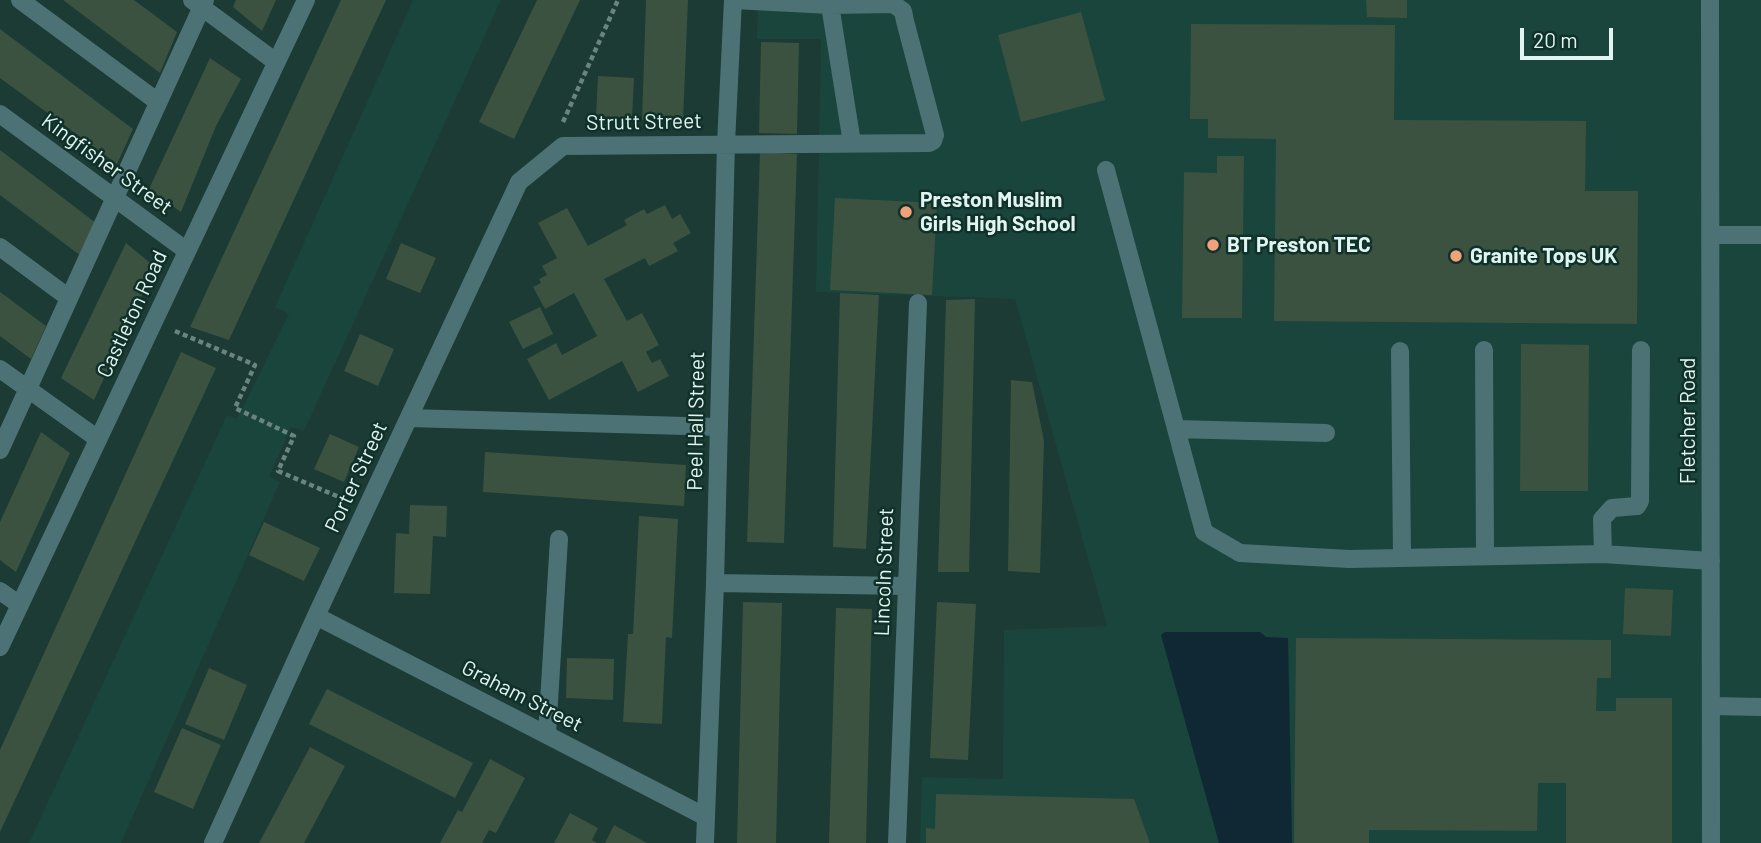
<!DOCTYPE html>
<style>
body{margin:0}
#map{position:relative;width:1761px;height:843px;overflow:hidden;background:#1b3b34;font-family:Barlow,sans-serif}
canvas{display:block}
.scale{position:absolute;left:1520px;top:28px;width:93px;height:32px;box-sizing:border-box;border:4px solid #e2f4ef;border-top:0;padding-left:9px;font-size:21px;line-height:24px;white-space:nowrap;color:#e2f4ef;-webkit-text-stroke:5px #10312a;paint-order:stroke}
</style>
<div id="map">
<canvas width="1761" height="843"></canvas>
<div class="scale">20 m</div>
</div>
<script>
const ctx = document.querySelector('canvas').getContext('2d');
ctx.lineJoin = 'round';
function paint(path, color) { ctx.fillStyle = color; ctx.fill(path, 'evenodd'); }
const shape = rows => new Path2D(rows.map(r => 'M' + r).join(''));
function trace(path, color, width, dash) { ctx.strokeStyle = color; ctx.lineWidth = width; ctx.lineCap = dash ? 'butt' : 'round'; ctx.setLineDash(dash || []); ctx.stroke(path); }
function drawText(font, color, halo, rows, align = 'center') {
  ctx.font = font + ' Barlow,sans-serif'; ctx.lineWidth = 5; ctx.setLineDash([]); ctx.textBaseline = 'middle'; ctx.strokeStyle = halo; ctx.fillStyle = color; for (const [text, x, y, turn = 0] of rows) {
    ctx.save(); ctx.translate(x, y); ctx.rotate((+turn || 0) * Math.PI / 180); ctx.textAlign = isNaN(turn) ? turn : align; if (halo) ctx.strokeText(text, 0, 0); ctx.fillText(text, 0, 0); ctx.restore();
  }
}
paint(shape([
 [413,0,501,0,304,431,291,427,285,441,269,477,280,482,121,843,29,843,227,415,237,419,289,314,275,307],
 [758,0,1761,0,1761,843,920,843,922,777,1003,779,1004,630,1107,626,1015,299,816,292,821,39,757,39]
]), '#1a453c');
paint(shape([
 [1165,632,1260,632,1266,637,1288,638,1292,843,1219,843,1161,635]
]), '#0f2833');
paint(shape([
 [63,0,134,0,157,17,177,32,160,73],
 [236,0,276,0,262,31,233,7],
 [341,0,386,0,229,340,190,327],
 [537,0,580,0,514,139,479,122],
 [646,0,688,0,683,121,642,120],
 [1366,0,1407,0,1407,18,1367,17],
 [1081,12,1105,100,1021,122,998,35],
 [1191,24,1395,25,1394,120,1586,121,1585,191,1638,191,1637,324,1274,321,1276,139,1208,138,1208,119,1190,119],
 [0,29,133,129,117,164,0,78],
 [761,42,799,43,797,134,759,133],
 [210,58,241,79,216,126,181,212,149,189],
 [598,76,634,78,632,118,596,116],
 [0,150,96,223,81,256,0,195],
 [760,152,797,154,784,543,747,542],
 [1217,156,1244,156,1242,318,1182,318,1184,172,1217,173],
 [835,198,937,203,932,295,830,290],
 [665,205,672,219,680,214,691,233,673,243,678,251,649,266,645,258,604,279,627,321,642,313,659,345,646,352,652,363,660,359,669,376,638,392,622,361,549,400,527,359,556,343,562,355,597,336,574,293,545,309,533,287,541,283,539,279,547,275,542,266,557,258,538,223,567,208,588,246,627,225,624,220,644,209,647,214],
 [126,243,155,267,94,400,61,378],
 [401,243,436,258,420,293,386,279],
 [0,292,46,326,31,359,0,336],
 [840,293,879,295,866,549,833,547],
 [975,299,969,572,938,572,946,300],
 [540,307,553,334,523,349,509,322],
 [360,334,394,349,378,386,344,371],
 [1521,344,1589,345,1588,491,1520,491],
 [181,352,216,368,0,832,0,750],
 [1011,380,1032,382,1044,441,1040,573,1008,571],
 [41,432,70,453,16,572,0,560,0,522],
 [330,434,359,447,344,482,314,469],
 [485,452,686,465,684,506,483,492],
 [410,505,447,506,446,537,433,536,430,594,394,593,396,533,409,534],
 [639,516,678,519,672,638,666,637,662,724,623,722,628,634,633,634],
 [264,522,320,548,304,581,249,555],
 [1625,588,1673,590,1671,636,1623,634],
 [743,602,782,603,776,843,737,843],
 [937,602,976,604,968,760,930,758],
 [836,608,872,609,866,843,829,843],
 [1296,638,1611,640,1611,678,1597,678,1596,711,1616,711,1616,698,1672,698,1672,843,1566,843,1566,783,1538,783,1537,831,1369,830,1369,843,1294,843],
 [567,658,614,659,613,700,566,698],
 [209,668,247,685,224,740,185,724],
 [327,689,473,763,455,798,309,724],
 [182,728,221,745,193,809,154,792],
 [310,747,345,766,304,843,259,843],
 [490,759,525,778,496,833,489,830,482,843,440,843,458,810,462,812],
 [936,794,1134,799,1150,843,926,843,926,828,935,829],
 [570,813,598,828,592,840,597,843,554,843],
 [614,825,647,843,605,843]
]), '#3b5241');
trace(shape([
 [563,122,618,0],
 [175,331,255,365,235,408,294,436,278,471,346,500]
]), '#6a847e', 4.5, [5, 3.5]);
trace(shape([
 [20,0,158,102],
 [192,0,276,62],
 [1710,0,1711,843],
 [830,5,852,143],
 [0,114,187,251],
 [1106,170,1204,532,1240,553,1349,559,1603,554,1711,561],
 [1711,235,1761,235],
 [0,247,69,298],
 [1484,350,1485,556],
 [1400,351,1402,558],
 [0,369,98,439],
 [409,418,719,427],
 [1176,429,1326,433],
 [0,450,205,0],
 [1603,554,1602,519,1612,508,1637,506,1640,501,1641,350],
 [715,583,906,586],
 [0,591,20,605],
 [316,616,706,817],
 [0,647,306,0],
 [1711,706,1761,707],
 [547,734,559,539],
 [213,843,316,616,519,182,563,146,929,143,933,141,935,135,905,21,903,11,896,6,892,4,830,5,734,0],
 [705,843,715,583,726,143,733,0],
 [897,843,918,303]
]), '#4d7276', 18);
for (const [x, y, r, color] of [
 [906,212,7,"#f1a27b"],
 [1213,245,7,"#f1a27b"],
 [1456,256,7,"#f1a27b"]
]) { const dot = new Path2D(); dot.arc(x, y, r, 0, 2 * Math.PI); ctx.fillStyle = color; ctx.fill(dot); trace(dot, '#10312a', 2.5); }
drawText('21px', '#e2f4ef', '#10312a', [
 ["Strutt Street",644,122,-1],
 ["Kingfisher Street",107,164,36],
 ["Castleton Road",132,314,-65],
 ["Peel Hall Street",696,421,-89],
 ["Fletcher Road",1688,421,-90],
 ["Porter Street",356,477,-65],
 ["Lincoln Street",884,572,-88],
 ["Graham Street",522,696,27]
]);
drawText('bold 21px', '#e2f4ef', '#10312a', [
 ["Preston Muslim",920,200],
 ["Girls High School",920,224],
 ["BT Preston TEC",1227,245],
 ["Granite Tops UK",1470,256]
], 'left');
</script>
